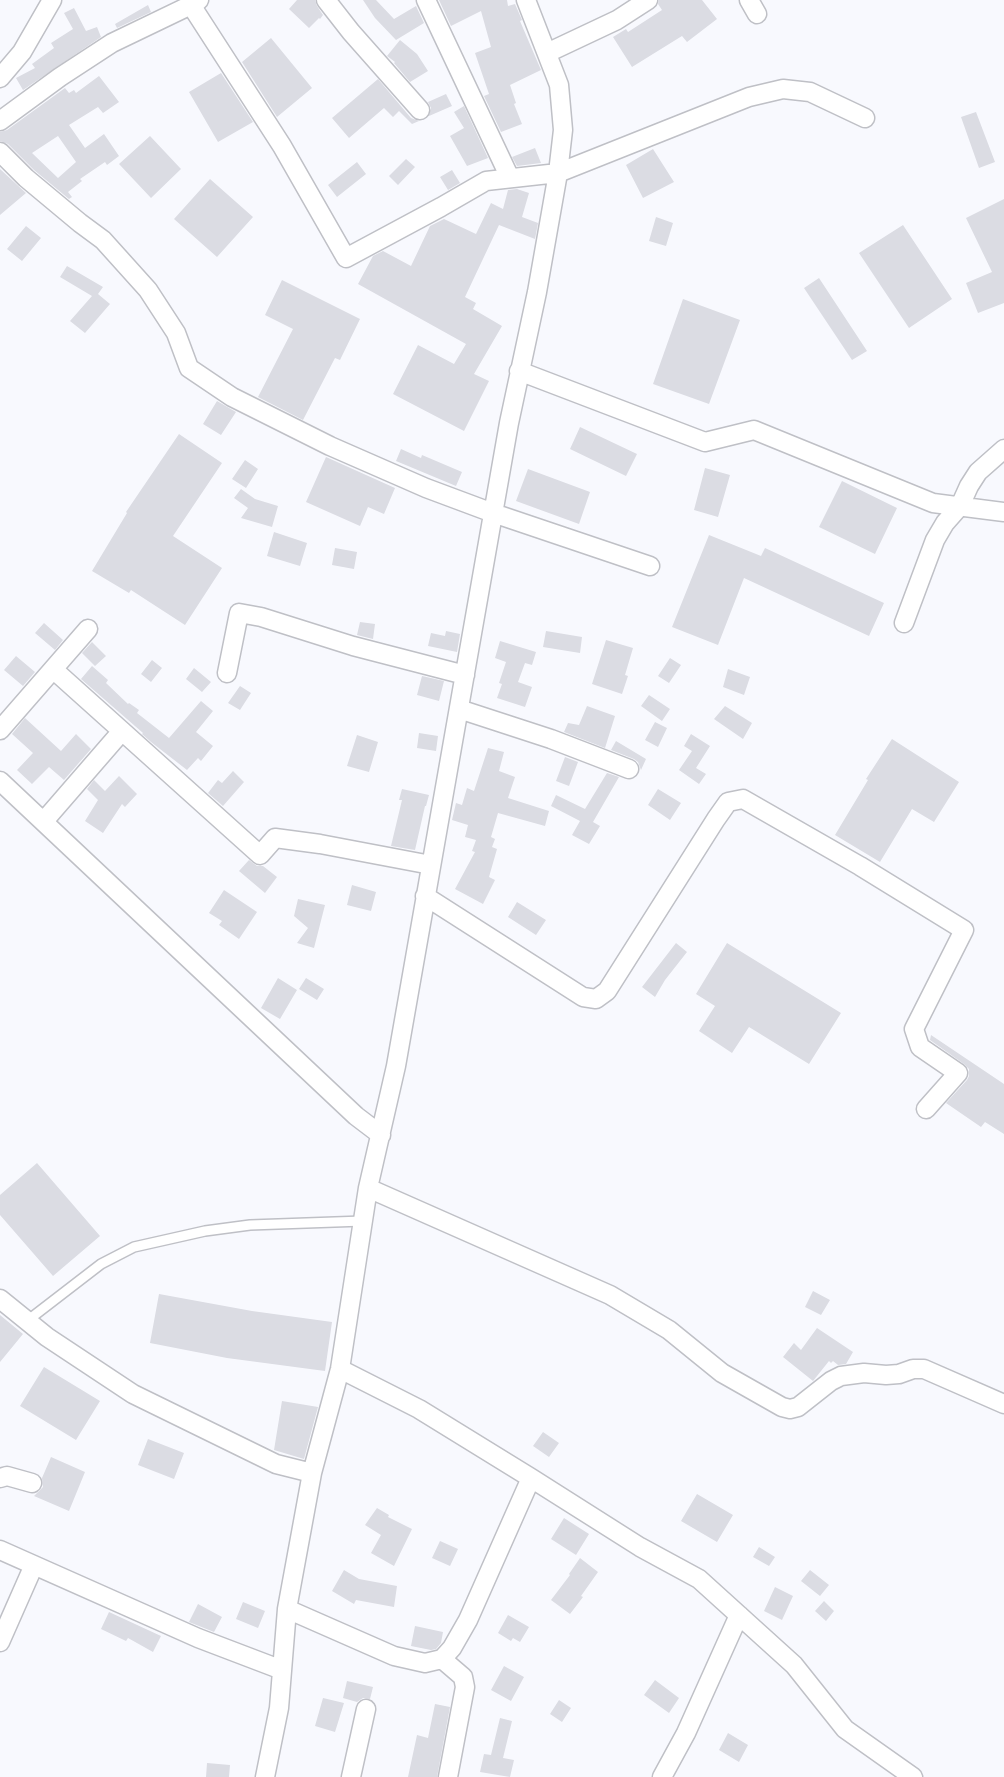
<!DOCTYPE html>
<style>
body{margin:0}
canvas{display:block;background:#f8f9fe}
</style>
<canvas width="1004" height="1777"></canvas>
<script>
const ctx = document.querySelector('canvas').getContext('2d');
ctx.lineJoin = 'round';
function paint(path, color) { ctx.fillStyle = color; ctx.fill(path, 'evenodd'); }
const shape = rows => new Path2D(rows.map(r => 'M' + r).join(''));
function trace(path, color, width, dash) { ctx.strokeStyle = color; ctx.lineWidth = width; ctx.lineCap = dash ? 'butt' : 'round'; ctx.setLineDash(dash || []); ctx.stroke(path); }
paint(shape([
 [297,0,315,0,317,6,323,15,320,19,319,18,309,28,289,9],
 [363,0,376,0,394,19,416,6,424,23,396,40,375,18],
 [439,0,507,0,508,6,515,4,522,20,520,21,541,70,510,85,516,103,514,104,522,124,501,132,484,96,489,94,475,53,491,47,481,11,451,26],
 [659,0,702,0,717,19,687,42,682,36,632,67,613,37,626,29,628,32,662,10,658,4],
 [148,5,151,12,117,28,115,24],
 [74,8,86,31,97,27,101,37,23,90,16,78,35,68,32,64,54,48,51,43,73,29,64,13],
 [271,38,312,88,277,117,242,62],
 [400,40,417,54,428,71,410,82,394,63,395,62,387,56],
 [221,73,253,122,218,142,189,92],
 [99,76,119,102,103,113,98,107,69,125,85,148,104,134,119,156,107,165,105,162,80,179,82,181,68,192,72,197,69,199,34,170,8,144,0,141,0,132,7,130,65,88,69,93,74,90,76,93],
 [58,136,76,162,58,178,32,153],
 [378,79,411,118,419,121,412,124,399,111,393,117,384,108,349,138,332,118],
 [446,94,452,106,429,116,431,108,428,102],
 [464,106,488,158,467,166,450,136,464,128,454,112],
 [976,112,995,162,979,168,961,117],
 [150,136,181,169,151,198,119,164],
 [535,148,541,163,517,166,512,157],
 [653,149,674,182,643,198,626,165],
 [406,159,415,167,398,185,389,176],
 [357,162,366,174,337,197,328,185],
 [0,169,26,193,0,215],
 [452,170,460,183,448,190,440,177],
 [210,179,253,217,217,257,174,219],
 [517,189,529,193,522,217,538,223,535,239,499,225,465,297,476,303,473,309,502,326,474,374,489,381,464,431,393,394,418,345,454,364,466,344,358,284,373,256,383,251,411,266,430,226,444,219,476,234,491,203,503,209,508,190],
 [1004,199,1004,303,978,313,966,283,992,272,966,218],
 [656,217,673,223,666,246,649,241],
 [903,225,952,299,909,328,859,253],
 [26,226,41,238,22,261,7,249],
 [67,266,103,287,98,294,110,304,85,333,70,321,92,296,60,277],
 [819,278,867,351,852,360,804,288],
 [282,280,360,319,340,360,335,358,303,420,258,397,293,329,265,315],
 [683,299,740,320,709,404,653,384],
 [217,401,236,412,221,435,203,424],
 [580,427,637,454,626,476,570,449],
 [179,434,222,463,173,536,222,568,185,625,131,590,129,593,92,571,127,513,126,512],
 [401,449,421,458,422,455,462,472,456,486,396,461],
 [326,457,395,488,384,514,368,507,360,526,306,502],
 [245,460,258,469,246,488,232,479],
 [705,468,730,475,718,517,694,510],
 [528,469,590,492,579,524,516,501],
 [842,481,897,508,875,554,819,527],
 [241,489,255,499,278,506,272,527,241,518,248,508,234,498],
 [274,532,307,543,300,566,267,556],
 [709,535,761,556,765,548,884,603,869,636,744,578,718,645,672,627],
 [335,548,357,552,354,569,332,565],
 [360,622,375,624,373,639,357,635],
 [44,623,63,640,55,650,35,633],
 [446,631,460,634,457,652,428,646,431,633,445,636],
 [546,631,582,637,580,653,543,647],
 [606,640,633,648,625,675,628,676,622,694,592,684],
 [500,641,536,652,532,665,525,663,518,682,532,687,525,707,497,698,502,684,499,683,506,662,495,658],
 [92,642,106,656,95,666,82,653],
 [16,656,35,672,23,686,4,670],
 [670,658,681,665,669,683,658,676],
 [152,660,162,668,151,682,141,674],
 [92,666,108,680,106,683,128,704,129,703,139,710,137,713,169,738,201,701,213,711,196,732,213,746,201,761,198,758,187,770,151,742,142,734,143,733,81,679],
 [194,668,211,682,202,692,186,679],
 [728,669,750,677,744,695,723,687],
 [422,676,444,681,439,701,417,695],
 [240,686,251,693,240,710,228,703],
 [649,695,670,709,662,721,641,706],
 [587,706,615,716,605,748,564,732,568,723,579,725],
 [725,706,752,723,743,739,714,719],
 [25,718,61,751,76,734,91,749,64,780,49,767,32,784,17,770,33,753,12,734],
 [655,722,667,728,658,747,645,740],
 [419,733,438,736,436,751,417,748],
 [691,734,710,746,696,768,706,774,699,784,679,770,692,751,684,746],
 [357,735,378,742,369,772,347,766],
 [892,739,959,782,934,822,912,809,880,862,835,835,868,780,866,779],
 [616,741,646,759,641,770,638,762,634,759,611,750],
 [488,748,504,752,499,771,515,777,508,798,549,811,545,826,498,813,491,837,495,839,492,847,497,849,489,877,495,880,483,904,455,889,475,852,472,851,476,840,465,837,468,825,452,820,456,803,462,805,467,788,474,791],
 [565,757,578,762,569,786,556,781],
 [233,771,244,782,223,806,208,793,218,780,222,783],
 [607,773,619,777,593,822,600,826,589,844,572,835,580,821,551,806,556,795,585,809],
 [119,776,137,794,125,807,122,804,103,833,85,821,98,800,87,789,94,780,105,791],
 [402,789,429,795,426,806,425,806,415,850,391,846,402,800,399,800],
 [658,789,681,803,670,820,648,805],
 [249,860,257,866,263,866,277,877,265,893,239,871],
 [352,885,376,892,371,911,347,905],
 [224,890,257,912,239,939,219,925,222,921,209,913],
 [298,899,325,905,314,948,297,943,308,928,294,916],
 [517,902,546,920,536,935,508,917],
 [676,943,687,952,665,980,655,997,642,987],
 [727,943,841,1013,809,1064,749,1027,732,1053,699,1031,715,1006,696,994],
 [278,978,297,990,280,1019,261,1008],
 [306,978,324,989,317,1000,299,989],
 [931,1035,1004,1084,1004,1134,985,1122,981,1127,946,1103,967,1080,969,1076,969,1069,964,1064,930,1040],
 [37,1163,100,1236,53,1276,0,1215,0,1195],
 [813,1291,830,1300,821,1315,805,1307],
 [159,1294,252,1311,332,1322,325,1371,227,1358,150,1343],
 [0,1315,23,1334,0,1362],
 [817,1328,853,1352,846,1364,838,1365,833,1361,831,1363,829,1361,813,1381,783,1357,794,1343,801,1350],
 [44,1367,100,1401,76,1440,20,1406],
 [282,1401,318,1407,304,1459,274,1450],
 [543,1432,559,1443,549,1457,533,1446],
 [148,1439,184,1453,174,1479,138,1465],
 [51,1457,85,1472,69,1511,34,1496,43,1487,42,1478],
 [697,1494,733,1515,717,1542,681,1521],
 [377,1508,389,1515,388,1517,412,1529,394,1566,371,1553,381,1535,365,1525],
 [564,1518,589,1534,576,1555,551,1539],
 [440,1541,458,1549,450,1566,432,1558],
 [759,1547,775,1557,769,1566,753,1557],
 [580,1558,598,1572,581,1596,583,1597,570,1614,551,1600,570,1575,569,1574],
 [344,1570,359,1579,397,1586,394,1607,356,1600,354,1604,332,1591],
 [810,1570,829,1585,820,1596,801,1581],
 [775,1587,793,1596,782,1620,764,1611],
 [824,1601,834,1611,826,1621,815,1611],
 [243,1602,265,1611,258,1628,236,1619],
 [198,1604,222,1617,214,1632,189,1622],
 [109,1612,161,1636,153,1652,128,1638,126,1641,101,1629],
 [508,1615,529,1627,520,1642,513,1638,511,1641,498,1633],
 [415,1626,443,1632,441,1643,436,1649,431,1650,411,1646],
 [504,1666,524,1677,511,1701,491,1690],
 [655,1680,679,1698,669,1713,644,1695],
 [347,1681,373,1687,370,1699,363,1698,357,1702,343,1698],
 [323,1698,344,1703,335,1732,315,1726],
 [559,1700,571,1708,562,1722,550,1714],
 [435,1704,450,1707,437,1777,408,1777,417,1735,428,1738],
 [500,1718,512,1721,503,1758,514,1760,510,1777,480,1772,484,1754,491,1755],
 [728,1733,748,1745,739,1762,719,1750],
 [207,1763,230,1765,229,1777,206,1777]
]), '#dbdce3');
const lane = shape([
 [27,1321,101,1264,134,1247,205,1231,250,1225,363,1221]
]);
const street = shape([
 [199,0,191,5,282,146,346,258,441,207,486,181,558,173,749,97,783,89,810,92,865,118],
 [326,0,351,32,420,110],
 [426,0,510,178],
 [749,0,757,14],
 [547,53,617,20,648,0],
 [0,78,22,52,52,0],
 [0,121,60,77,112,43,191,5],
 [0,152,26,178,80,223,103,240,148,290,176,333,189,368,232,397,330,446,426,488,493,513,650,566],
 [519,371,705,442,754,430,933,503,1004,512],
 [904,623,935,540,945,523,960,506,969,486,978,472,1004,449],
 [54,670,122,731],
 [227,673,239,613,261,617,353,646,465,675],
 [459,709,551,739,629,769],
 [0,730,88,629],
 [0,781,356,1116,381,1135],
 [44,821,122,731,260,855,275,838,320,844,431,865],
 [425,896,583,997,596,999,607,991,716,819,728,802,743,799,860,866,964,930,914,1029,920,1047,958,1073,926,1109],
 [368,1188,610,1295,669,1330,722,1373,782,1407,790,1409,798,1407,831,1381,841,1376,864,1373,886,1375,899,1374,913,1369,924,1369,1004,1404],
 [0,1299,47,1337,133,1394,276,1464,312,1473],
 [340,1369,419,1409,531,1478,640,1547,699,1579,794,1665,845,1729,913,1777],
 [0,1478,7,1476,32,1483],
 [0,1550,198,1638,282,1670],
 [287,1609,394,1656,425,1663,442,1659,452,1648,468,1620,531,1478],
 [0,1642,34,1565],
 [442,1659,463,1677,465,1687,448,1777],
 [265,1777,279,1708,287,1609,312,1473,340,1369,368,1188,396,1066,509,423,537,292,558,173,563,130,559,85,526,0],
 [351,1777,366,1709],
 [662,1777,686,1733,739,1615]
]);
trace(lane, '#bfc0c6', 12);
trace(street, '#bfc0c6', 21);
trace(lane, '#fff', 9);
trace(street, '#fff', 18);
</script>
